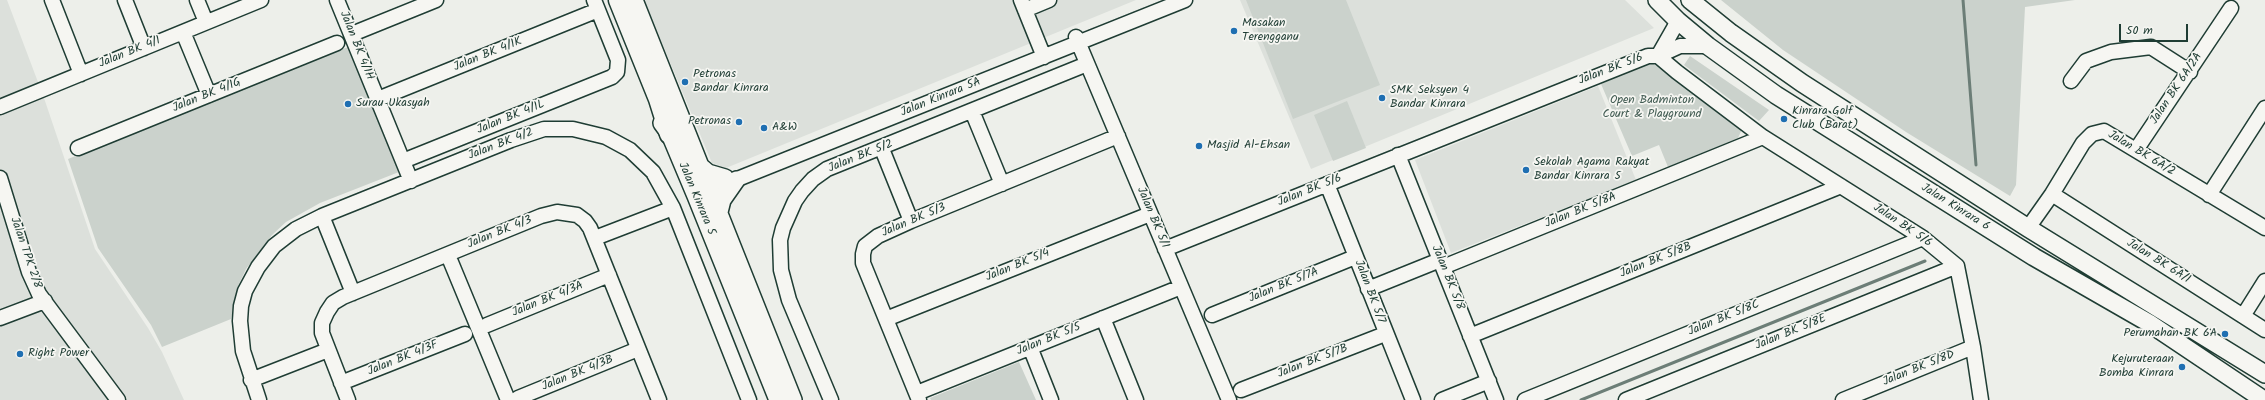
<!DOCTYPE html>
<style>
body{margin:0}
#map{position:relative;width:2265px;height:400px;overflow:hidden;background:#edefea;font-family:Kalam,sans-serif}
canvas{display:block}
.scale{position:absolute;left:2119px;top:24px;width:69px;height:18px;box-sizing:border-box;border:2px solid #1f3d34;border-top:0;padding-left:5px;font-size:12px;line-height:14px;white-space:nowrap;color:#1f3d34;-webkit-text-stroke:3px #f6f6f2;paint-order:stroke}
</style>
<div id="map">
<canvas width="2265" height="400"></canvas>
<div class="scale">50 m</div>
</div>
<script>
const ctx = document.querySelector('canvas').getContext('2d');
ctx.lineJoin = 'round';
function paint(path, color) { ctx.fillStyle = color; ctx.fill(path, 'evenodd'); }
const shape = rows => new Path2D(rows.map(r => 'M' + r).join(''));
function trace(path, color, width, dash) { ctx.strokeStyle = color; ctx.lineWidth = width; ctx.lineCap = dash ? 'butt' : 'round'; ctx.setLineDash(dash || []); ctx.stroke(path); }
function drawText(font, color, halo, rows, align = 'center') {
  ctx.font = font + ' Kalam,sans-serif'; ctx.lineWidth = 3.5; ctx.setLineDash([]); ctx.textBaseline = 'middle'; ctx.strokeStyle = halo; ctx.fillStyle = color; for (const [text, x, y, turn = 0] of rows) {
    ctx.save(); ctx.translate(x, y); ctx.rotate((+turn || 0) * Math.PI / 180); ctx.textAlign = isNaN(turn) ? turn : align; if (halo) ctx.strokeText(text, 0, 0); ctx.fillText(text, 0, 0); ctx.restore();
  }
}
paint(shape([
 [0,0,7,0,44,98,95,249,148,328,162,352,184,400,0,400],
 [644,0,1136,0,726,168,712,163],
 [1240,0,1625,0,1654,28,1311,169],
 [1598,86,1636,180,1451,253,1415,160]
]), '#dce0db');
paint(shape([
 [1246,0,1346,0,1380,85,1293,119],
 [1721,0,2075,0,2025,7,2016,185,2010,196,1906,132,1783,50],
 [348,47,390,129,399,172,320,203,286,222,272,235,246,269,238,286,231,319,162,347,151,325,98,248,68,159],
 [1690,56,1769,110,1759,121,1684,65],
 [1651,62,1742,129,1738,138,1668,167,1659,145,1632,156,1601,84],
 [1347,101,1366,148,1333,161,1314,115],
 [1019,362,1036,400,931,400,930,398]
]), '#cbd2cc');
trace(shape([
 [1963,0,1976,165],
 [1581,400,1925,261]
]), '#6c7e77', 3);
const minor = shape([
 [52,0,81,74],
 [125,0,144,48],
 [197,0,206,22],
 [337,0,411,181],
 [1021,0,1044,57],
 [1025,10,1049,0],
 [183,32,209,95],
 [352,34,436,0],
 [1076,37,1229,400],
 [1658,56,1680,46,1708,46],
 [1658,56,1678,21],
 [2071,81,2086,61,2111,52,2151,47,2190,72],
 [378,99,598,10],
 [0,107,261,0],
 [972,111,1002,184],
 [78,148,337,43],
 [882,149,911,221],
 [2136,150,2231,8],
 [1398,155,1496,400],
 [403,161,612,77,617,72,618,60,594,0],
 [0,178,29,272,39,294,118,400],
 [1327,184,1413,400],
 [700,194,1185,0],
 [2052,194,2265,330],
 [2209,195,2265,108],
 [322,216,353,293],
 [2028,228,2052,194,2083,143,2092,134,2104,131,2265,228],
 [595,238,673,208],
 [1165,249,1648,56,1658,56,1677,72,1763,137,1923,238,1957,266,1973,347,1981,400],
 [448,255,508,400],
 [1443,267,1763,137],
 [1368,289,1440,260],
 [1212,315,1355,257],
 [2243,316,2265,281],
 [0,318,45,301],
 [1103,318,1136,400],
 [886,319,1150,214],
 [487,325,609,275],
 [1470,336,1841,186],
 [1030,347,1051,400],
 [251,380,328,350],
 [341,383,465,334],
 [1241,390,1385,334],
 [917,393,1181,287],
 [518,398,638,349],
 [259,400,243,351,240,321,241,306,245,291,258,267,274,246,296,229,322,216,511,140,544,129,573,129,606,137,630,150,653,172,673,208,749,400],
 [348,400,322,333,322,323,327,312,333,303,343,297,541,216,557,212,577,215,585,221,590,228,659,400],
 [831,400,789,300,781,270,780,240,783,228,795,201,802,191,813,179,827,169,1087,64],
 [919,400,863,263,863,254,865,246,878,236,911,221,1118,136],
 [1442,400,1489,381],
 [1525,400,1923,238],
 [1626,400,1957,266],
 [1843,400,1973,347]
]);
const major = shape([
 [634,0,793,400],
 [1657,0,1678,21,1708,46,1776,95,2034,257,2149,323,2264,400],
 [1690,0,1731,33,1802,83,2028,228,2265,374],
 [662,123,670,134,696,196,778,400],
 [701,167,708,173,725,178],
 [719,212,722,200,736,180]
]);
const highway = shape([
 [619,0,659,99,670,134]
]);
trace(minor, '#1f3d34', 17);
trace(major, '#1f3d34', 20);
trace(highway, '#1f3d34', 23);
trace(minor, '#f6f6f2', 14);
trace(major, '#f6f6f2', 17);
trace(highway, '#f6f6f2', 20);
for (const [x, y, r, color] of [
 [1234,31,4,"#1f6fb2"],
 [685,82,4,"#1f6fb2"],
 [1382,98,4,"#1f6fb2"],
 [348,104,4,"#1f6fb2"],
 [1784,119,4,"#1f6fb2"],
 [739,122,4,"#1f6fb2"],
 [764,128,4,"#1f6fb2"],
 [1199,146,4,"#1f6fb2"],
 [1526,170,4,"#1f6fb2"],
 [2225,334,4,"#1f6fb2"],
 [20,354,4,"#1f6fb2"],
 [2182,367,4,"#1f6fb2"]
]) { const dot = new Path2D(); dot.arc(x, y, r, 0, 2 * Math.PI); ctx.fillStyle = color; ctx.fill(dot); trace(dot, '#f6f6f2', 1.5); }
drawText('12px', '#1f3d34', '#f6f6f2', [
 ["Masakan",1242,24],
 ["Terengganu",1242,38],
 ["Petronas",693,75],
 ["Bandar Kinrara",693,89],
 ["SMK Seksyen 4",1390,91],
 ["Bandar Kinrara",1390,105],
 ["Surau Ukasyah",356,104],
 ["Kinrara Golf",1792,112],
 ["Club (Barat)",1792,126],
 ["Petronas",731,122,"right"],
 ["A&W",772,128],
 ["Masjid Al-Ehsan",1207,146],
 ["Sekolah Agama Rakyat",1534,163],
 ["Bandar Kinrara 5",1534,177],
 ["Perumahan BK 6A",2217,334,"right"],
 ["Right Power",28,354],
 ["Kejuruteraan",2174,360,"right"],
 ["Bomba Kinrara",2174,374,"right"]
], 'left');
drawText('12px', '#1f3d34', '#f6f6f2', [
 ["Jalan BK 4/1H",356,46,68],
 ["Jalan BK 4/1",130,53,-22],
 ["Jalan BK 4/1K",488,55,-22],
 ["Jalan BK 5/6",1611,70,-21],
 ["Jalan BK 6A/2A",2177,89,-56],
 ["Jalan BK 4/1G",207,96,-22],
 ["Jalan Kinrara 5A",941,98,-22],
 ["Jalan BK 4/1L",511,118,-22],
 ["Jalan BK 4/2",501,145,-21],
 ["Jalan BK 6A/2",2141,154,31],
 ["Jalan BK 5/2",861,157,-22],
 ["Jalan BK 5/6",1310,191,-22],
 ["Jalan Kinrara 5",696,199,67],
 ["Jalan Kinrara 6",1955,208,32],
 ["Jalan BK 5/8A",1581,211,-22],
 ["Jalan BK 5/1",1152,218,67],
 ["Jalan BK 5/3",914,221,-23],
 ["Jalan BK 5/6",1902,226,34],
 ["Jalan BK 4/3",500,233,-22],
 ["Jalan TPK 2/8",25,253,71],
 ["Jalan BK 5/8B",1656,261,-22],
 ["Jalan BK 6A/1",2158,262,32],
 ["Jalan BK 5/4",1018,266,-22],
 ["Jalan BK 5/8",1447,278,68],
 ["Jalan BK 5/7A",1284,286,-22],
 ["Jalan BK 5/7",1369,292,69],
 ["Jalan BK 4/3A",548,300,-22],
 ["Jalan BK 5/8C",1724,319,-22],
 ["Jalan BK 5/8E",1791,333,-22],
 ["Jalan BK 5/5",1049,340,-22],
 ["Jalan BK 4/3F",403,359,-22],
 ["Jalan BK 5/7B",1313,362,-21],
 ["Jalan BK 5/8D",1919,369,-22],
 ["Jalan BK 4/3B",578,374,-22]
]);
drawText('12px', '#415b52', '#f6f6f2', [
 ["Open Badminton",1652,101],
 ["Court & Playground",1652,115]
]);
</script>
